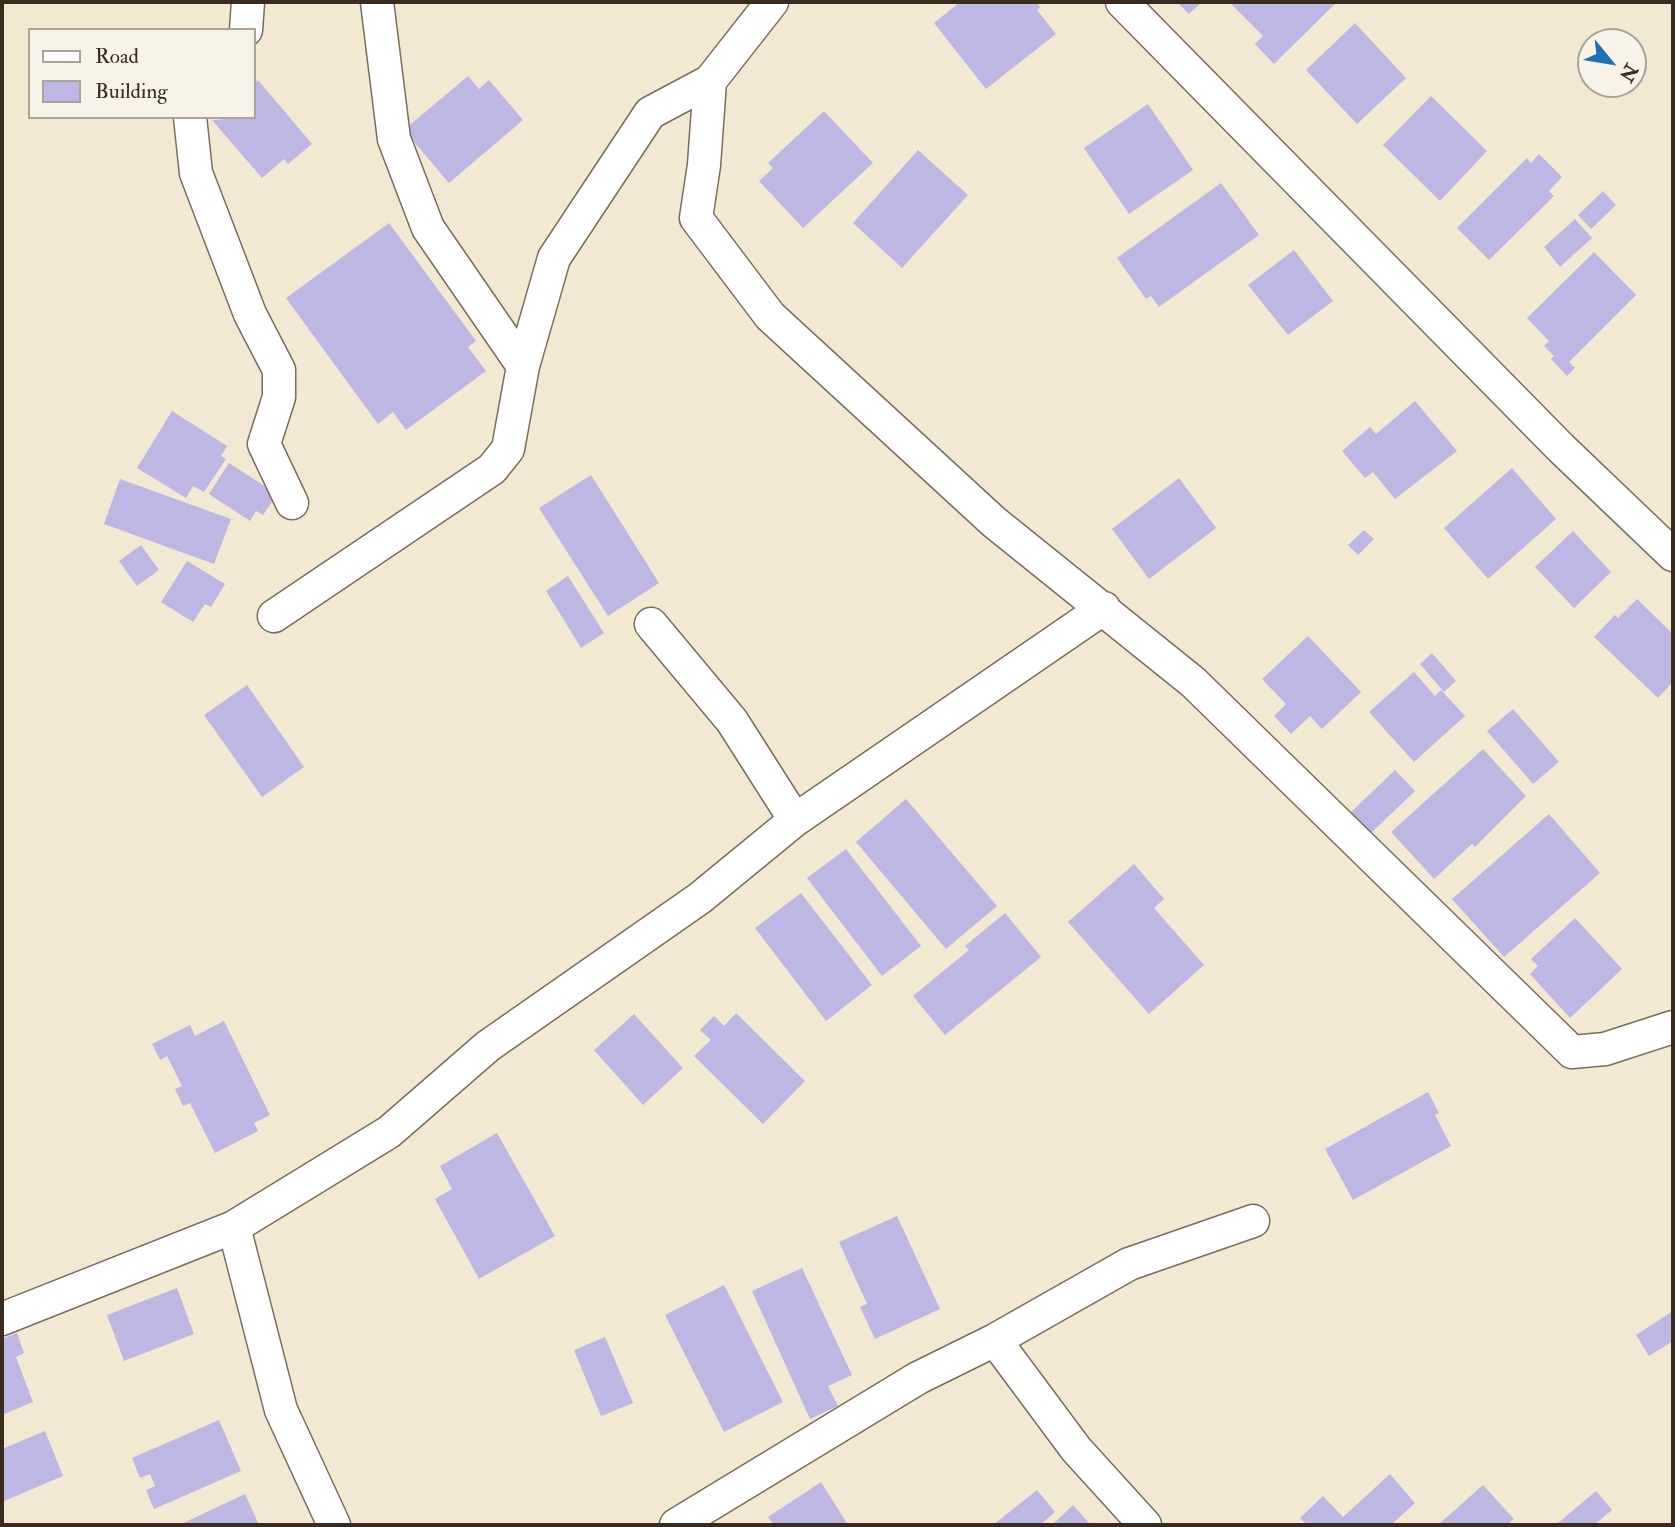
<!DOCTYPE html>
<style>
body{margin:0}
#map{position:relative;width:1675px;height:1527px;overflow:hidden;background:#f3e8d1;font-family:"IM FELL Double Pica",serif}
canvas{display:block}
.frame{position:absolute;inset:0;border:4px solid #3b2a1e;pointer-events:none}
.legend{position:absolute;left:28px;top:28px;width:228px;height:91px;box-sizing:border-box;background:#f7f3e8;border:2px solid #aca397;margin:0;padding:9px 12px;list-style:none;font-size:21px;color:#3b2a1e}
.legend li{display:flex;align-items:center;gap:14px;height:35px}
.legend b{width:35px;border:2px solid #aca397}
.north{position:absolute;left:1577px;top:28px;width:70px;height:70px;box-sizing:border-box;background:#f7f3e8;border:2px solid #aca397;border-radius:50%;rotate:120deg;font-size:19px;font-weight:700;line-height:28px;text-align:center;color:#3b2a1e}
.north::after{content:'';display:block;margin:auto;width:24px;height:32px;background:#1f6fb2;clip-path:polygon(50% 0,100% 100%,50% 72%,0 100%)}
</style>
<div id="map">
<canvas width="1675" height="1527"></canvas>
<div class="frame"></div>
<ul class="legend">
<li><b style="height:9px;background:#fff"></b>Road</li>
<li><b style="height:19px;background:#beb7e4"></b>Building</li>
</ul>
<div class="north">N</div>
</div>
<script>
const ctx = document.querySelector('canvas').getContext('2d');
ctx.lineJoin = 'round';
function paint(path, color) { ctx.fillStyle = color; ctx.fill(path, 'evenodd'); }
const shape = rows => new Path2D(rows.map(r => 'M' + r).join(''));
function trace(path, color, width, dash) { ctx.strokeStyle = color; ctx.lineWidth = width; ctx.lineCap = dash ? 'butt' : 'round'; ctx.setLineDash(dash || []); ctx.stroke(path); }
paint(shape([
 [960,2,1036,2,1040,7,1037,10,1056,34,986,89,934,23],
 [1177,2,1202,2,1189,14],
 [1229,2,1337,2,1274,64,1255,44,1263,36],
 [1355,23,1406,78,1357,124,1306,70],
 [468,76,479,89,489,80,523,120,449,183,404,130],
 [258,80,312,144,288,164,284,159,262,178,212,120,254,117,254,84],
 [1431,96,1487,151,1440,201,1383,145],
 [1148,104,1193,170,1129,214,1084,148],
 [824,111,873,163,803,228,759,181,773,168,768,163],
 [918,150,968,195,902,268,853,223],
 [1539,154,1562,177,1549,191,1554,196,1489,260,1457,228,1527,158,1531,163],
 [1221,183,1259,235,1159,307,1151,296,1146,299,1117,258],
 [1603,191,1616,205,1591,229,1578,215],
 [1575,219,1592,238,1560,267,1544,247],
 [389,223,476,341,468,347,486,371,406,430,393,412,378,424,286,298],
 [1294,250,1333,301,1288,335,1248,285],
 [1594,252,1636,295,1569,362,1575,368,1567,376,1551,359,1554,356,1544,346,1549,341,1527,318],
 [1415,401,1457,451,1395,499,1373,472,1365,478,1342,451,1370,427,1376,434],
 [172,411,227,446,221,456,226,459,204,492,193,486,186,498,137,468],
 [229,463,277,494,263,515,256,511,250,521,209,494],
 [1512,468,1556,519,1488,579,1444,528],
 [591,475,659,583,608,616,539,508],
 [1179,478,1216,528,1149,579,1112,529],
 [120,479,231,519,214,564,104,524],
 [1364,530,1374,539,1358,555,1348,545],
 [1573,531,1611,572,1574,608,1535,567],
 [141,545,159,570,137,586,119,561],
 [187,561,225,584,211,607,205,604,193,622,161,602],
 [568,576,604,633,581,648,546,591],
 [1637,599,1673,634,1673,682,1658,698,1594,637,1615,615,1618,618],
 [1308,636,1361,692,1322,729,1310,716,1291,734,1274,716,1286,704,1262,679],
 [1432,653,1456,681,1444,692,1420,664],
 [1414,672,1435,696,1441,690,1465,716,1414,762,1369,712],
 [247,685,304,767,262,797,204,715],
 [1513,709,1559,762,1533,784,1487,731],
 [1483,749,1526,796,1475,847,1472,844,1434,879,1391,832],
 [1395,770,1415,791,1371,833,1351,812],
 [906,799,997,906,946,949,856,842],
 [1549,814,1600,873,1504,957,1452,899],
 [846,849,921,946,882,976,807,878],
 [1134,864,1164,899,1154,908,1204,965,1149,1014,1068,922],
 [801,893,872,985,826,1021,755,928],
 [1005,913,1041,957,945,1035,913,996,969,950,965,946],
 [1575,918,1622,969,1570,1018,1530,974,1538,966,1531,959],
 [736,1013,805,1081,763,1124,694,1056,711,1040,700,1030,714,1016,724,1026],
 [634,1014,683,1068,643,1105,594,1050],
 [224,1021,270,1115,254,1123,258,1131,215,1153,190,1103,183,1106,175,1089,182,1086,167,1056,160,1060,152,1044,190,1025,195,1036],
 [1428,1092,1439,1113,1435,1115,1451,1146,1353,1200,1325,1149],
 [497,1133,555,1236,479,1279,435,1199,452,1189,440,1166],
 [897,1216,940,1309,875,1339,860,1307,867,1304,839,1242],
 [802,1268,852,1375,828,1386,838,1406,810,1419,752,1291],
 [724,1285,783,1402,724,1432,665,1315],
 [177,1288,194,1334,124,1361,107,1315],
 [1673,1311,1673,1341,1649,1356,1636,1335],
 [17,1333,24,1353,16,1357,33,1402,2,1415,2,1339],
 [605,1337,633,1403,601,1416,574,1350],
 [219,1420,241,1471,154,1509,146,1490,155,1486,150,1474,140,1478,132,1458],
 [45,1431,63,1476,2,1502,2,1449],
 [1390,1474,1415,1503,1391,1525,1307,1525,1300,1518,1323,1496,1343,1517],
 [821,1482,848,1525,774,1525,768,1517],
 [1483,1485,1514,1519,1507,1525,1438,1525],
 [1037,1490,1055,1512,1040,1525,993,1525],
 [1596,1491,1612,1510,1594,1525,1560,1525,1558,1523],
 [245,1494,259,1525,179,1525],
 [1073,1505,1091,1525,1052,1525]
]), '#beb7e4');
const street = shape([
 [377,2,394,139,428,228,523,366],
 [1122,2,1561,448,1673,555],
 [246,30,248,2],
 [710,81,704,165,696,218,770,316,994,522,1193,682,1572,1052,1605,1049,1673,1027],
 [190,117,196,173,250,314,279,370,279,397,264,444,292,503],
 [274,616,492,469,508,449,523,366,554,258,650,113,710,81,772,2],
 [651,624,732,721,795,820],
 [234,1227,281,1410,334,1525],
 [2,1319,234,1227,389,1132,488,1046,700,898,795,820,1104,608],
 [995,1340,1076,1449,1145,1525],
 [676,1525,918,1378,995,1340,1129,1264,1253,1221]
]);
trace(street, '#7b6c5d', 35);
trace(street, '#fff', 32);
</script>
